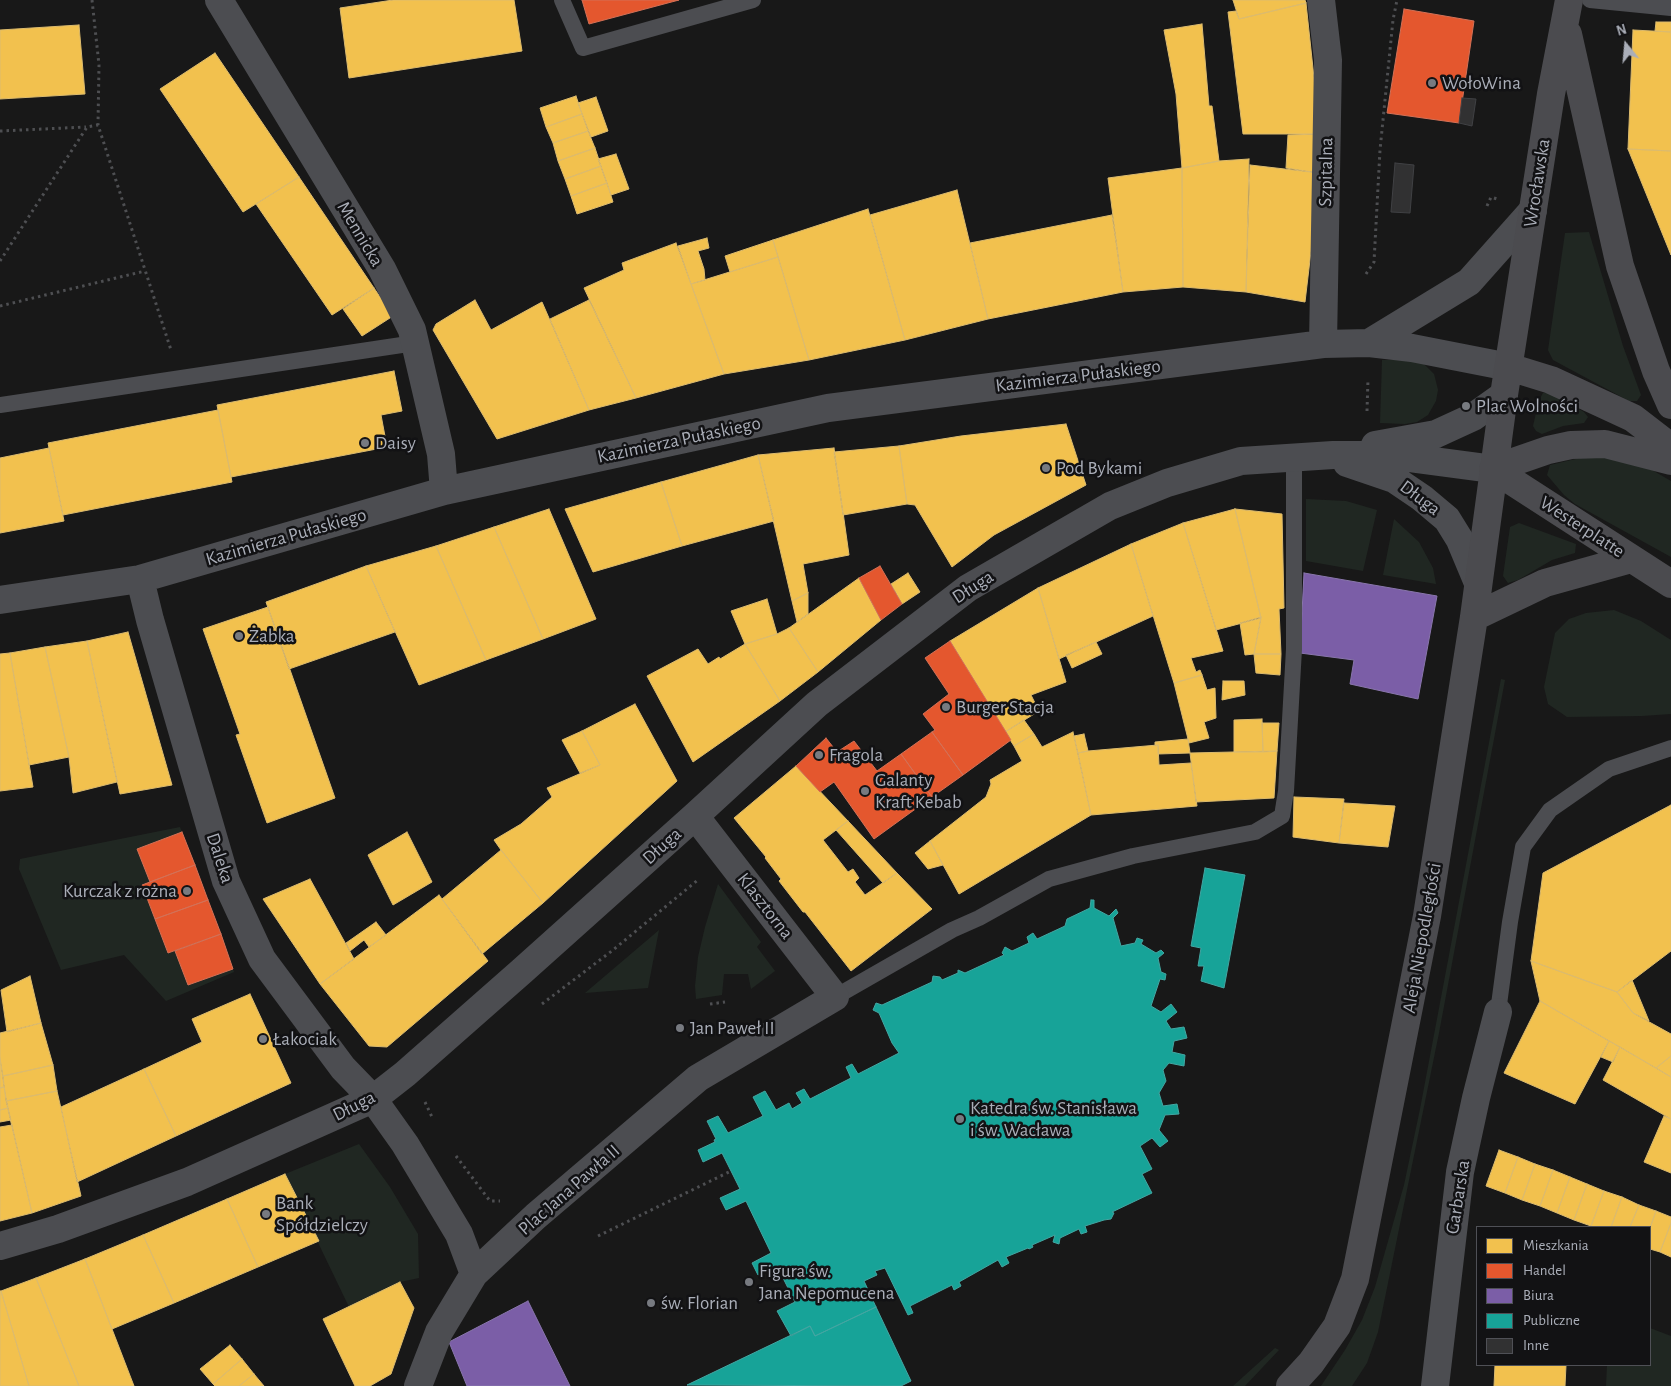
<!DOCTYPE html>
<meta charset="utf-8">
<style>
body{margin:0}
#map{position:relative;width:1671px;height:1386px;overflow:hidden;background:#181818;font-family:"Alegreya Sans",sans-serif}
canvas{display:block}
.legend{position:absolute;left:1476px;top:1226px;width:175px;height:140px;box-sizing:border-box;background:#121214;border:1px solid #4f5056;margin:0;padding:6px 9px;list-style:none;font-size:15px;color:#aaaeb8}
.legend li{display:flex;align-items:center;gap:10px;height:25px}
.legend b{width:25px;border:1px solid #4f5056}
.north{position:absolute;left:1601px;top:20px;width:50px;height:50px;-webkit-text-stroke:4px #121214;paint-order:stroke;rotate:343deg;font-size:14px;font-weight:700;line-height:20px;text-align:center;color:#aaaeb8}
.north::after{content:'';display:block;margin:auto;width:18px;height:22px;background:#aaaeb8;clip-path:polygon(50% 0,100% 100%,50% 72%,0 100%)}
</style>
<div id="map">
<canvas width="1671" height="1386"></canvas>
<ul class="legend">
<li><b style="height:14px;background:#f2c14e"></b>Mieszkania</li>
<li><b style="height:14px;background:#e4572e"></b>Handel</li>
<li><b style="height:14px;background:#7b5ea7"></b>Biura</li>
<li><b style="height:14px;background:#17a398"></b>Publiczne</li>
<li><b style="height:14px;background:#313132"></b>Inne</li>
</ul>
<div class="north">N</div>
</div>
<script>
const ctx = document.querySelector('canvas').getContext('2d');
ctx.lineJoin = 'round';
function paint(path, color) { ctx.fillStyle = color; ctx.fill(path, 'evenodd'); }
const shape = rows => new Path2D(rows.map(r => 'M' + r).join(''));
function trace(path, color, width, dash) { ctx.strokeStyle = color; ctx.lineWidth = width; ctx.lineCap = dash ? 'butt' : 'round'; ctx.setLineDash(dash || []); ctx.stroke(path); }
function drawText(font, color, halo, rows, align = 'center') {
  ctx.font = font + ' "Alegreya Sans",sans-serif'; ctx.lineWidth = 5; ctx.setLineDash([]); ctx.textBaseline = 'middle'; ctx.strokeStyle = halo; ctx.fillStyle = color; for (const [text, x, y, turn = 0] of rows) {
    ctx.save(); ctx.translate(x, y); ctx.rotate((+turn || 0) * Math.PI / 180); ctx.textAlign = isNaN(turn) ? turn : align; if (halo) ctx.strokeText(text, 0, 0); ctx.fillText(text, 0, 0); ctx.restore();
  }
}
paint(shape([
 [1589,232,1623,346,1641,395,1637,401,1629,401,1553,360,1548,350,1565,233],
 [1382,360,1414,360,1424,364,1434,374,1438,390,1436,401,1428,415,1417,422,1405,424,1380,423],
 [1550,392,1584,412,1588,417,1584,423,1563,426,1542,434,1536,431,1533,426,1539,400,1543,393],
 [1607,456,1652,470,1671,481,1671,557,1575,504,1564,495,1547,475,1550,465,1584,457],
 [1306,499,1346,501,1377,510,1363,571,1306,561],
 [1394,519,1419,542,1433,568,1436,584,1383,575],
 [1519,523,1576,544,1575,553,1552,560,1518,580,1508,583,1503,576,1510,527],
 [1614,610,1641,621,1671,640,1671,714,1642,716,1567,717,1548,704,1544,687,1555,633,1569,619,1586,613],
 [1501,679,1505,680,1439,1033,1378,1332,1367,1363,1352,1386,1321,1386,1345,1350,1362,1320,1375,1287,1404,1185,1420,1109],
 [180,827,182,832,137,849,150,882,142,885,168,953,175,951,188,985,233,969,234,972,166,1001,124,955,61,970,19,869,20,859],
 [718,884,761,942,757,947,775,971,751,989,748,974,724,974,722,995,696,999,695,986,698,957,705,927],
 [659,930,648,988,585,993],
 [359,1144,390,1187,418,1234,419,1278,400,1282,349,1307,285,1174],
 [1650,1328,1671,1336,1671,1386,1606,1386,1607,1365,1650,1365],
 [1275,1348,1279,1350,1245,1386,1233,1386]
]), '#202722');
const homes = shape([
 [393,0,514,0,522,51,349,78,340,8,393,0],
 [1233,0,1305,0,1306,3,1239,19,1233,0],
 [1306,3,1320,134,1243,134,1228,12,1236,11,1239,19,1306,3],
 [1656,22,1671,22,1671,32,1655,31,1656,22],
 [1202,24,1209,106,1212,106,1219,161,1182,168,1176,94,1164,30,1202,24],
 [79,25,85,94,0,99,0,30,79,25],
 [1633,30,1671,32,1671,151,1628,149,1633,30],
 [215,53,299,177,243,212,160,89,215,53],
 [576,96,582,114,546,127,540,108,576,96],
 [596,97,608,131,591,137,578,103,596,97],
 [582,114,588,131,553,143,546,127,582,114],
 [588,131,595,148,558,161,553,143,588,131],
 [1320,134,1319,173,1286,168,1288,135,1320,134],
 [595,148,601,166,565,179,558,161,595,148],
 [1628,149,1671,151,1671,255,1628,149],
 [616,154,629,189,611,195,598,159,616,154],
 [1249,159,1246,292,1183,287,1182,168,1219,161,1249,159],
 [1250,165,1319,173,1314,226,1305,302,1246,292,1250,165],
 [601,166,607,183,571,196,565,179,601,166],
 [1182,168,1183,287,1123,292,1108,178,1182,168],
 [299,177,374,288,332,315,256,204,299,177],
 [607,183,613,202,577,214,571,196,607,183],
 [957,190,988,319,905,340,870,215,957,190],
 [868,209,905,340,809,360,773,240,868,209],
 [1112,215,1123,292,988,319,970,243,1112,215],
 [707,238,709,248,698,251,704,269,705,280,691,284,678,246,707,238],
 [773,240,778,257,730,272,725,256,773,240],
 [676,243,724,374,636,398,584,288,624,270,622,263,676,243],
 [778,257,809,360,724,374,691,284,778,257],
 [374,288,393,316,362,336,343,309,374,288],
 [475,300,491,330,542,302,589,410,497,439,433,330,436,324,475,300],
 [589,300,636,398,589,410,550,319,589,300],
 [394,371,402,411,381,415,387,447,231,477,217,405,394,371],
 [218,410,232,482,63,515,48,443,218,410],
 [1066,424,1086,485,994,535,952,567,915,505,907,504,899,446,961,436,1066,424],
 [899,446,907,504,843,515,834,452,899,446],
 [49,448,64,521,0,533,0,458,49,448],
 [834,448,849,555,803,564,808,593,792,601,758,455,834,448],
 [758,455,774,521,682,546,661,482,758,455],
 [661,482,682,546,593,572,565,509,661,482],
 [549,509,596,619,543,639,494,527,549,509],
 [1235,509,1261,618,1216,630,1183,523,1235,509],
 [1235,509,1282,514,1284,608,1279,609,1281,654,1254,654,1261,618,1235,509],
 [1183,523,1223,651,1191,658,1196,672,1200,670,1202,675,1174,683,1131,544,1183,523],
 [494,527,543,639,486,660,436,546,494,527],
 [1131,544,1153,616,1059,659,1038,588,1131,544],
 [436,546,486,660,419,685,366,566,436,546],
 [366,566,395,632,289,669,266,602,366,566],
 [908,573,920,592,902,604,891,584,908,573],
 [859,578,881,620,818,672,789,628,859,578],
 [1038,588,1066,682,1031,695,1039,711,1005,732,950,641,1038,588],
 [808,593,808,614,797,622,792,601,808,593],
 [767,599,777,634,745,644,731,611,767,599],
 [268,607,335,798,267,823,236,735,240,734,203,629,268,607],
 [1261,617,1254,654,1245,655,1240,623,1261,617],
 [789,628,818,672,780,701,745,644,777,634,789,628],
 [128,632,172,785,120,794,87,641,128,632],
 [87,641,117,782,73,793,69,757,45,647,87,641],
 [1096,642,1102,654,1072,668,1066,655,1096,642],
 [745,644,780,701,693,762,647,676,698,649,708,664,719,657,720,659,745,644],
 [45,647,69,757,29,765,10,653,45,647],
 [10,653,33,787,0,791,0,654,10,653],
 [1254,654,1281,654,1280,675,1256,673,1254,654],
 [1202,675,1207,690,1215,688,1216,718,1204,722,1209,738,1189,743,1174,683,1202,675],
 [1223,681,1244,681,1245,695,1222,700,1223,681],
 [635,704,677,781,543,903,501,850,494,840,521,824,552,797,547,788,600,765,582,731,635,704],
 [1262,719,1263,752,1234,752,1234,720,1262,719],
 [1024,720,1034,734,1014,746,1005,732,1024,720],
 [1262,723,1279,723,1277,751,1263,752,1262,723],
 [582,731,600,765,580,773,562,740,582,731],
 [1073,732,1091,815,959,894,930,841,986,797,991,784,990,780,1022,761,1014,746,1034,734,1042,747,1073,732],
 [1084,734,1088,751,1078,753,1074,736,1084,734],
 [1188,739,1190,753,1158,754,1158,745,1155,746,1155,742,1188,739],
 [1158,745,1159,765,1191,763,1197,806,1091,815,1078,753,1088,751,1158,745],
 [1277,751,1274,798,1196,802,1190,753,1277,751],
 [796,766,848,821,823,840,848,872,853,869,859,878,855,882,865,895,897,873,932,909,851,971,805,912,803,912,779,881,781,879,765,858,766,857,734,818,796,766],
 [1294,797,1344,799,1339,843,1293,837,1294,797],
 [1344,803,1395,806,1388,847,1339,843,1344,803],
 [1671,805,1671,951,1617,992,1531,961,1543,873,1671,805],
 [848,821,897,873,883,883,836,830,848,821],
 [407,832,432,882,393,905,368,855,407,832],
 [930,841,943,865,928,869,915,853,930,841],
 [501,850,543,903,482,954,442,899,501,850],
 [310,879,354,959,320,984,263,899,310,879],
 [439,895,488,961,387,1047,369,1046,320,984,439,895],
 [376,922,386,935,369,947,364,940,350,951,346,943,376,922],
 [1531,961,1617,992,1633,1013,1671,1034,1671,1056,1656,1068,1540,1001,1531,961],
 [30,976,41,1023,7,1032,1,990,30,976],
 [1632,980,1649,1021,1633,1013,1617,992,1632,980],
 [250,994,291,1083,176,1136,144,1069,202,1042,192,1019,250,994],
 [1540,1001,1609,1041,1575,1104,1504,1073,1540,1001],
 [41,1023,53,1065,3,1076,0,1058,0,1033,41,1023],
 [1609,1041,1620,1047,1613,1062,1601,1057,1609,1041],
 [1620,1047,1671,1077,1671,1119,1603,1080,1620,1047],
 [1671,1056,1671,1077,1656,1068,1671,1056],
 [0,1058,4,1087,0,1088,0,1058],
 [53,1065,57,1091,6,1101,3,1076,53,1065],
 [144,1069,176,1136,77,1182,61,1107,144,1069],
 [4,1087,8,1108,0,1110,0,1088,4,1087],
 [57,1091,81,1196,32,1213,6,1101,57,1091],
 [8,1108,11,1120,0,1122,0,1110,8,1108],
 [1664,1116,1671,1119,1671,1173,1644,1162,1664,1116],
 [12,1125,32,1213,0,1221,0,1127,12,1125],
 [1499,1150,1518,1157,1505,1193,1486,1186,1499,1150],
 [1518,1157,1535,1164,1522,1200,1505,1193,1518,1157],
 [1535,1164,1553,1170,1540,1206,1522,1200,1535,1164],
 [1553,1170,1570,1177,1557,1213,1540,1206,1553,1170],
 [285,1174,319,1241,258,1267,227,1199,285,1174],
 [1570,1177,1587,1184,1574,1220,1557,1213,1570,1177],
 [1587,1184,1604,1191,1591,1226,1574,1220,1587,1184],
 [1604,1191,1622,1197,1611,1227,1594,1227,1591,1226,1604,1191],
 [1622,1197,1639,1205,1630,1227,1611,1227,1622,1197],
 [227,1199,258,1267,174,1303,143,1235,227,1199],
 [1639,1205,1656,1211,1650,1228,1630,1227,1639,1205],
 [1656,1211,1671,1217,1671,1223,1660,1252,1650,1249,1650,1228,1656,1211],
 [1671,1223,1671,1257,1660,1252,1671,1223],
 [143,1235,174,1303,112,1329,85,1259,143,1235],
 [85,1259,112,1329,134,1386,79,1386,36,1278,85,1259],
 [36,1278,79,1386,29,1386,1,1291,36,1278],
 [400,1282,414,1308,391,1374,370,1386,355,1386,323,1319,400,1282],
 [0,1291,1,1291,29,1386,0,1386,0,1291],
 [230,1345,242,1359,213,1384,200,1369,230,1345],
 [242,1359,254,1374,239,1386,215,1386,213,1384,242,1359],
 [1495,1365,1566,1365,1565,1386,1494,1386,1495,1365],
 [254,1374,264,1386,239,1386,254,1374]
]);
paint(homes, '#f2c14e');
trace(homes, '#dcbb6e', 1);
const shops = shape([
 [582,0,679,0,589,24,582,0],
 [1404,9,1474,21,1459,123,1387,113,1404,9],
 [880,566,902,604,881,620,859,578,880,566],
 [950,641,1011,740,963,775,932,732,935,730,923,714,949,694,925,658,950,641],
 [932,732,963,775,932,797,901,754,932,732],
 [826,738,837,752,854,741,877,771,901,754,932,797,874,839,834,782,820,792,796,766,826,738],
 [182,832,195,865,150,882,137,849,182,832],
 [195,865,208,900,155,919,142,885,195,865],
 [208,900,221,934,168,953,155,919,208,900],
 [221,934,233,969,188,985,175,951,221,934]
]);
paint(shops, '#e4572e');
trace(shops, '#d37157', 1);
const offices = shape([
 [1304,573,1437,596,1418,699,1350,684,1354,660,1300,653,1304,573],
 [528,1301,570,1386,467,1386,449,1342,528,1301]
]);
paint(offices, '#7b5ea7');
trace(offices, '#8976ac', 1);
const public = shape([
 [1205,868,1245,875,1224,988,1201,981,1204,966,1198,966,1201,948,1191,946,1205,868],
 [1091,900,1094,900,1094,908,1109,916,1116,909,1118,913,1113,918,1121,946,1135,943,1137,938,1143,940,1141,944,1156,953,1161,950,1164,953,1158,958,1161,972,1166,974,1165,980,1160,979,1151,1006,1161,1012,1171,1004,1177,1012,1166,1021,1171,1029,1184,1027,1187,1038,1174,1041,1172,1052,1185,1055,1184,1066,1169,1063,1163,1070,1166,1081,1159,1093,1163,1106,1177,1104,1179,1114,1165,1115,1159,1130,1168,1141,1160,1147,1152,1138,1140,1146,1152,1169,1142,1174,1152,1193,1112,1212,1114,1213,1111,1219,1104,1220,1085,1226,1087,1232,1081,1234,1079,1229,1060,1238,1059,1244,1053,1242,1055,1235,1032,1245,1033,1247,1029,1249,1028,1248,1006,1257,1009,1263,1002,1267,998,1260,959,1282,961,1286,954,1290,952,1285,910,1306,913,1313,908,1315,885,1268,875,1271,877,1275,864,1281,876,1307,815,1336,810,1326,791,1336,777,1311,795,1302,777,1266,758,1275,752,1263,771,1253,746,1201,726,1210,720,1198,740,1189,722,1153,703,1162,698,1150,715,1142,714,1140,716,1139,707,1121,718,1116,728,1133,763,1116,753,1097,765,1091,776,1110,789,1103,792,1109,802,1103,796,1093,804,1089,810,1099,851,1078,846,1067,852,1064,858,1074,899,1053,892,1043,879,1013,873,1010,876,1003,882,1005,932,982,933,976,940,977,942,980,958,973,958,970,965,973,1004,955,1002,953,1005,947,1012,951,1029,943,1027,937,1033,933,1037,939,1065,926,1067,919,1090,908,1091,900],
 [876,1307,911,1381,901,1386,687,1385,810,1326,815,1336,876,1307]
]);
paint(public, '#17a398');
trace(public, '#43a6a2', 1);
const building = shape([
 [1462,98,1476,99,1472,126,1459,123,1462,98],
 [1395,163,1414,165,1410,213,1391,212,1395,163]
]);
paint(building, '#313132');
trace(building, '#404144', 1);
trace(shape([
 [92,0,99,65,98,125,171,350],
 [0,131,86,127],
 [1487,206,1491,197,1497,199],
 [0,261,87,127,98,125],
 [1366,274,1374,262,1380,150,1393,20,1397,0],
 [0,306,145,271],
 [1367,411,1368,379],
 [542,1004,613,950,699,879],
 [710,1004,725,1002],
 [425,1102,432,1117],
 [456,1156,490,1201,500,1201],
 [598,1236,731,1171]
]), '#4e4f52', 3, [2.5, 4]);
trace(shape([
 [562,0,583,48,753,0],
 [1590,0,1671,8],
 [0,405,415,343],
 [835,997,952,930,979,918,1049,879,1133,856,1255,832,1282,816,1286,791,1294,649,1294,457],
 [1498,1012,1510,922,1523,847,1550,810,1609,769,1671,748]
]), '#4c4d51', 16);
trace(shape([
 [219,0,382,269,412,330,441,454,444,491],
 [1321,0,1328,60,1323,344],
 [1369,343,1469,282,1533,210],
 [1375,445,1436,434,1473,417,1504,395],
 [1347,463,1394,479,1422,498,1447,519,1460,540,1478,583],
 [140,579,150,620,226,881,262,959,343,1068,373,1099,405,1144,459,1234,474,1274],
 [0,600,140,579,444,491,828,408,1323,344,1369,343,1412,348,1509,367],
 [0,1246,58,1229,187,1182,373,1099,405,1074,522,971,695,816,817,704,968,588,1110,506,1167,483,1241,461,1333,455,1367,455,1410,458,1493,469],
 [418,1386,439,1332,474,1274,536,1216,698,1078,835,997,695,816],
 [1435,1386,1460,1172,1476,1098,1498,1012]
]), '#4c4d51', 28);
trace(shape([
 [1568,34,1620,266,1656,371,1671,405],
 [1509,367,1551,380,1633,418,1671,447],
 [1493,469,1671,584],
 [1493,469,1548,450,1571,445,1605,444,1671,461],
 [1474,617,1545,583,1631,559],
 [1290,1386,1311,1363,1337,1326,1355,1279,1427,916,1474,617,1504,395,1551,94,1569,0]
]), '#4b4b4f', 28);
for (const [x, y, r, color] of [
 [1432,83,5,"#777a80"],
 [1466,406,5,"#777a80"],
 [365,443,5,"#777a80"],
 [1046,468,5,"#777a80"],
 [239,636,5,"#777a80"],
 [946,707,5,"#777a80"],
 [819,755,5,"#777a80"],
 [865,791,5,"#777a80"],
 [187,891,5,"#777a80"],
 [680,1028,5,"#777a80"],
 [263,1039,5,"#777a80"],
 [960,1119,5,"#777a80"],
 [266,1214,5,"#777a80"],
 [749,1282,5,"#777a80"],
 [651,1303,5,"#777a80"]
]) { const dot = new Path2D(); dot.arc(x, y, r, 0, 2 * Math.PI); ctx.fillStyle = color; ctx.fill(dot); trace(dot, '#121214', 2); }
drawText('19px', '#aaaeb8', '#121214', [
 ["WołoWina",1442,83],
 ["Plac Wolności",1476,406],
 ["Daisy",375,443],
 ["Pod Bykami",1056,468],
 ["Żabka",249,636],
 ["Burger Stacja",956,707],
 ["Fragola",829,755],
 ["Galanty",875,780],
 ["Kraft Kebab",875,802],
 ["Kurczak z rożna",177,891,"right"],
 ["Jan Paweł II",690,1028],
 ["Łakociak",273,1039],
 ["Katedra św. Stanisława",970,1108],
 ["i św. Wacława",970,1130],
 ["Bank",276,1203],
 ["Spółdzielczy",276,1225],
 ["Figura św.",759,1271],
 ["Jana Nepomucena",759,1293],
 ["św. Florian",661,1303]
], 'left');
drawText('19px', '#aaaeb8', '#121214', [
 ["Szpitalna",1326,172,-89],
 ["Wrocławska",1537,183,-81],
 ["Mennicka",360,234,59],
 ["Kazimierza Pułaskiego",1078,376,-7],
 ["Kazimierza Pułaskiego",679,440,-12],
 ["Długa",1420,498,37],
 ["Westerplatte",1582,527,33],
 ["Kazimierza Pułaskiego",286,537,-16],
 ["Długa",973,587,-33],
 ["Długa",662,846,-42],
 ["Daleka",220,858,72],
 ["Klasztorna",765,906,52],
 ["Aleja Niepodległości",1422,938,-80],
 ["Długa",354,1106,-27],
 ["Plac Jana Pawła II",569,1190,-41],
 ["Garbarska",1458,1197,-81]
]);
</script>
